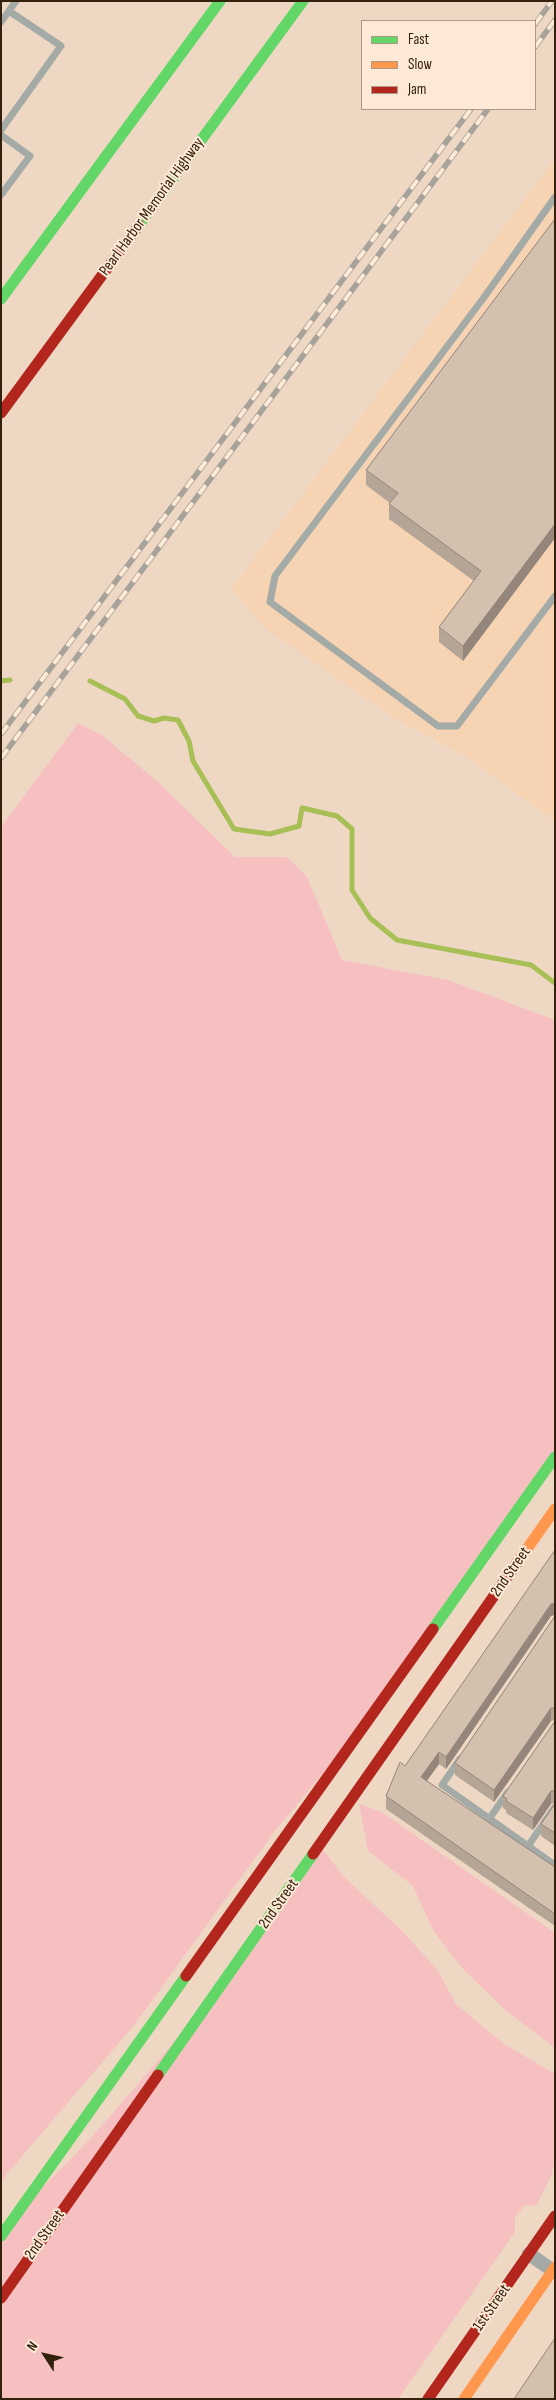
<!DOCTYPE html>
<style>
body{margin:0}
#map{position:relative;width:556px;height:2400px;overflow:hidden;background:#eed8c4;font-family:"Sofia Sans Condensed",sans-serif}
canvas{display:block}
.frame{position:absolute;inset:0;border:2px solid #33210e;pointer-events:none}
.legend{position:absolute;left:361px;top:20px;width:175px;height:90px;box-sizing:border-box;background:#fde9d6;border:1px solid #ac9986;margin:0;padding:6px 9px;list-style:none;font-size:15px;color:#33210e}
.legend li{display:flex;align-items:center;gap:10px;height:25px}
.legend b{width:25px;border:1px solid #ac9986}
.north{position:absolute;left:20px;top:2330px;width:50px;height:50px;-webkit-text-stroke:4px #fde9d6;paint-order:stroke;rotate:305deg;font-size:14px;font-weight:700;line-height:20px;text-align:center;color:#33210e}
.north::after{content:'';display:block;margin:auto;width:18px;height:22px;background:#33210e;clip-path:polygon(50% 0,100% 100%,50% 72%,0 100%)}
</style>
<div id="map">
<canvas width="556" height="2400"></canvas>
<div class="frame"></div>
<ul class="legend">
<li><b style="height:6px;background:#63d668"></b>Fast</li>
<li><b style="height:6px;background:#ff974d"></b>Slow</li>
<li><b style="height:6px;background:#b3261e"></b>Jam</li>
</ul>
<div class="north">N</div>
</div>
<script>
const ctx = document.querySelector('canvas').getContext('2d');
ctx.lineJoin = 'round';
function paint(path, color) { ctx.fillStyle = color; ctx.fill(path, 'evenodd'); }
const shape = rows => new Path2D(rows.map(r => 'M' + r).join(''));
function trace(path, color, width, dash) { ctx.strokeStyle = color; ctx.lineWidth = width; ctx.lineCap = dash ? 'butt' : 'round'; ctx.setLineDash(dash || []); ctx.stroke(path); }
function drawText(font, color, halo, rows, align = 'center') {
  ctx.font = font + ' "Sofia Sans Condensed",sans-serif'; ctx.lineWidth = 4; ctx.setLineDash([]); ctx.textBaseline = 'middle'; ctx.strokeStyle = halo; ctx.fillStyle = color; for (const [text, x, y, turn = 0] of rows) {
    ctx.save(); ctx.translate(x, y); ctx.rotate((+turn || 0) * Math.PI / 180); ctx.textAlign = isNaN(turn) ? turn : align; if (halo) ctx.strokeText(text, 0, 0); ctx.fillText(text, 0, 0); ctx.restore();
  }
}
paint(shape([
 [555,159,555,821,461,753,398,721,265,628,231,589]
]), '#f5d3b3');
paint(shape([
 [78,723,103,736,158,782,235,857,287,857,307,877,342,960,448,980,555,1020,555,1464,351,1740,274,1832,135,2024,1,2181,1,827],
 [359,1804,382,1812,555,1933,555,2048,506,2011,461,1967,433,1930,413,1886,368,1851],
 [321,1847,344,1877,400,1929,437,1969,456,2004,504,2044,555,2074,555,2160,551,2176,536,2206,525,2205,515,2217,515,2232,398,2399,1,2399,1,2230,92,2137,186,2028]
]), '#f6c0c1');
trace(shape([
 [1,681,10,680],
 [90,681,125,699,138,716,154,721,164,718,178,720,189,741,193,761,234,829,270,834,299,826,302,808,337,816,352,829,352,890,370,918,397,940,531,965,555,983]
]), '#a8bf55', 5);
trace(shape([
 [1,22,16,1],
 [1,130,61,46,9,11],
 [1,135,30,156,1,195],
 [555,197,485,296,275,576,270,602,438,726,457,726,555,596],
 [460,1759,442,1785,555,1865],
 [489,1819,508,1792],
 [528,1846,555,1807]
]), '#a4aaa6', 7);
trace(shape([
 [529,2254,555,2272]
]), '#a4aaa6', 14);
trace(shape([
 [139,225,303,1],
 [1,299,220,1],
 [433,1629,555,1457],
 [158,2075,313,1854],
 [1,2236,186,1976]
]), '#63d668', 11);
trace(shape([
 [517,1563,555,1509],
 [464,2399,555,2267]
]), '#ff974d', 11);
trace(shape([
 [1,413,139,225],
 [313,1854,517,1563],
 [186,1976,433,1629],
 [1,2298,158,2075],
 [428,2399,555,2216]
]), '#b3261e', 11);
const rail = shape([
 [535,24,552,1],
 [535,47,555,20],
 [1,734,471,109],
 [1,758,488,109]
]);
trace(rail, '#a7a29a', 5.5);
trace(rail, '#fde9d6', 4, [11]);
paint(shape([
 [555,219,555,538,463,661,439,642,439,627,474,581,389,519,389,504,390,503,366,485,366,470],
 [551,1616,446,1769,439,1764,427,1781,555,1867,555,1926,386,1809,386,1796,405,1766],
 [555,1616,555,1720,551,1721,494,1802,455,1775,455,1763],
 [555,1721,555,1803,551,1804,533,1830,506,1813,506,1810,503,1808,503,1796],
 [555,1804,555,1846,541,1836,541,1824]
]), '#b5a596');
paint(shape([
 [555,524,555,538,463,661,463,646],
 [555,1603,555,1615,551,1616,446,1769,446,1757,551,1604],
 [551,1708,551,1721,494,1802,494,1790],
 [439,1752,439,1764,421,1789,421,1777],
 [551,1791,551,1804,533,1830,533,1818]
]), '#94867a');
const building = shape([
 [555,219,555,524,463,646,439,627,481,571,389,504,398,493,366,470,555,219],
 [555,1550,555,1603,551,1604,446,1757,439,1752,421,1777,555,1867,555,1914,386,1796,400,1762,405,1766,555,1550],
 [555,1616,555,1708,551,1708,494,1790,455,1763,555,1616],
 [555,1721,555,1791,551,1791,533,1818,506,1801,507,1799,503,1796,555,1721],
 [555,1804,555,1833,541,1824,555,1804],
 [555,2338,555,2399,514,2399,555,2338]
]);
paint(building, '#d3c0ae');
trace(building, '#94867a', 1);
drawText('16px', '#33210e', '#fde9d6', [
 ["Pearl Harbor Memorial Highway",152,207,-54],
 ["2nd Street",511,1572,-55],
 ["2nd Street",279,1904,-55],
 ["2nd Street",45,2235,-55],
 ["1st Street",492,2308,-55]
]);
</script>
